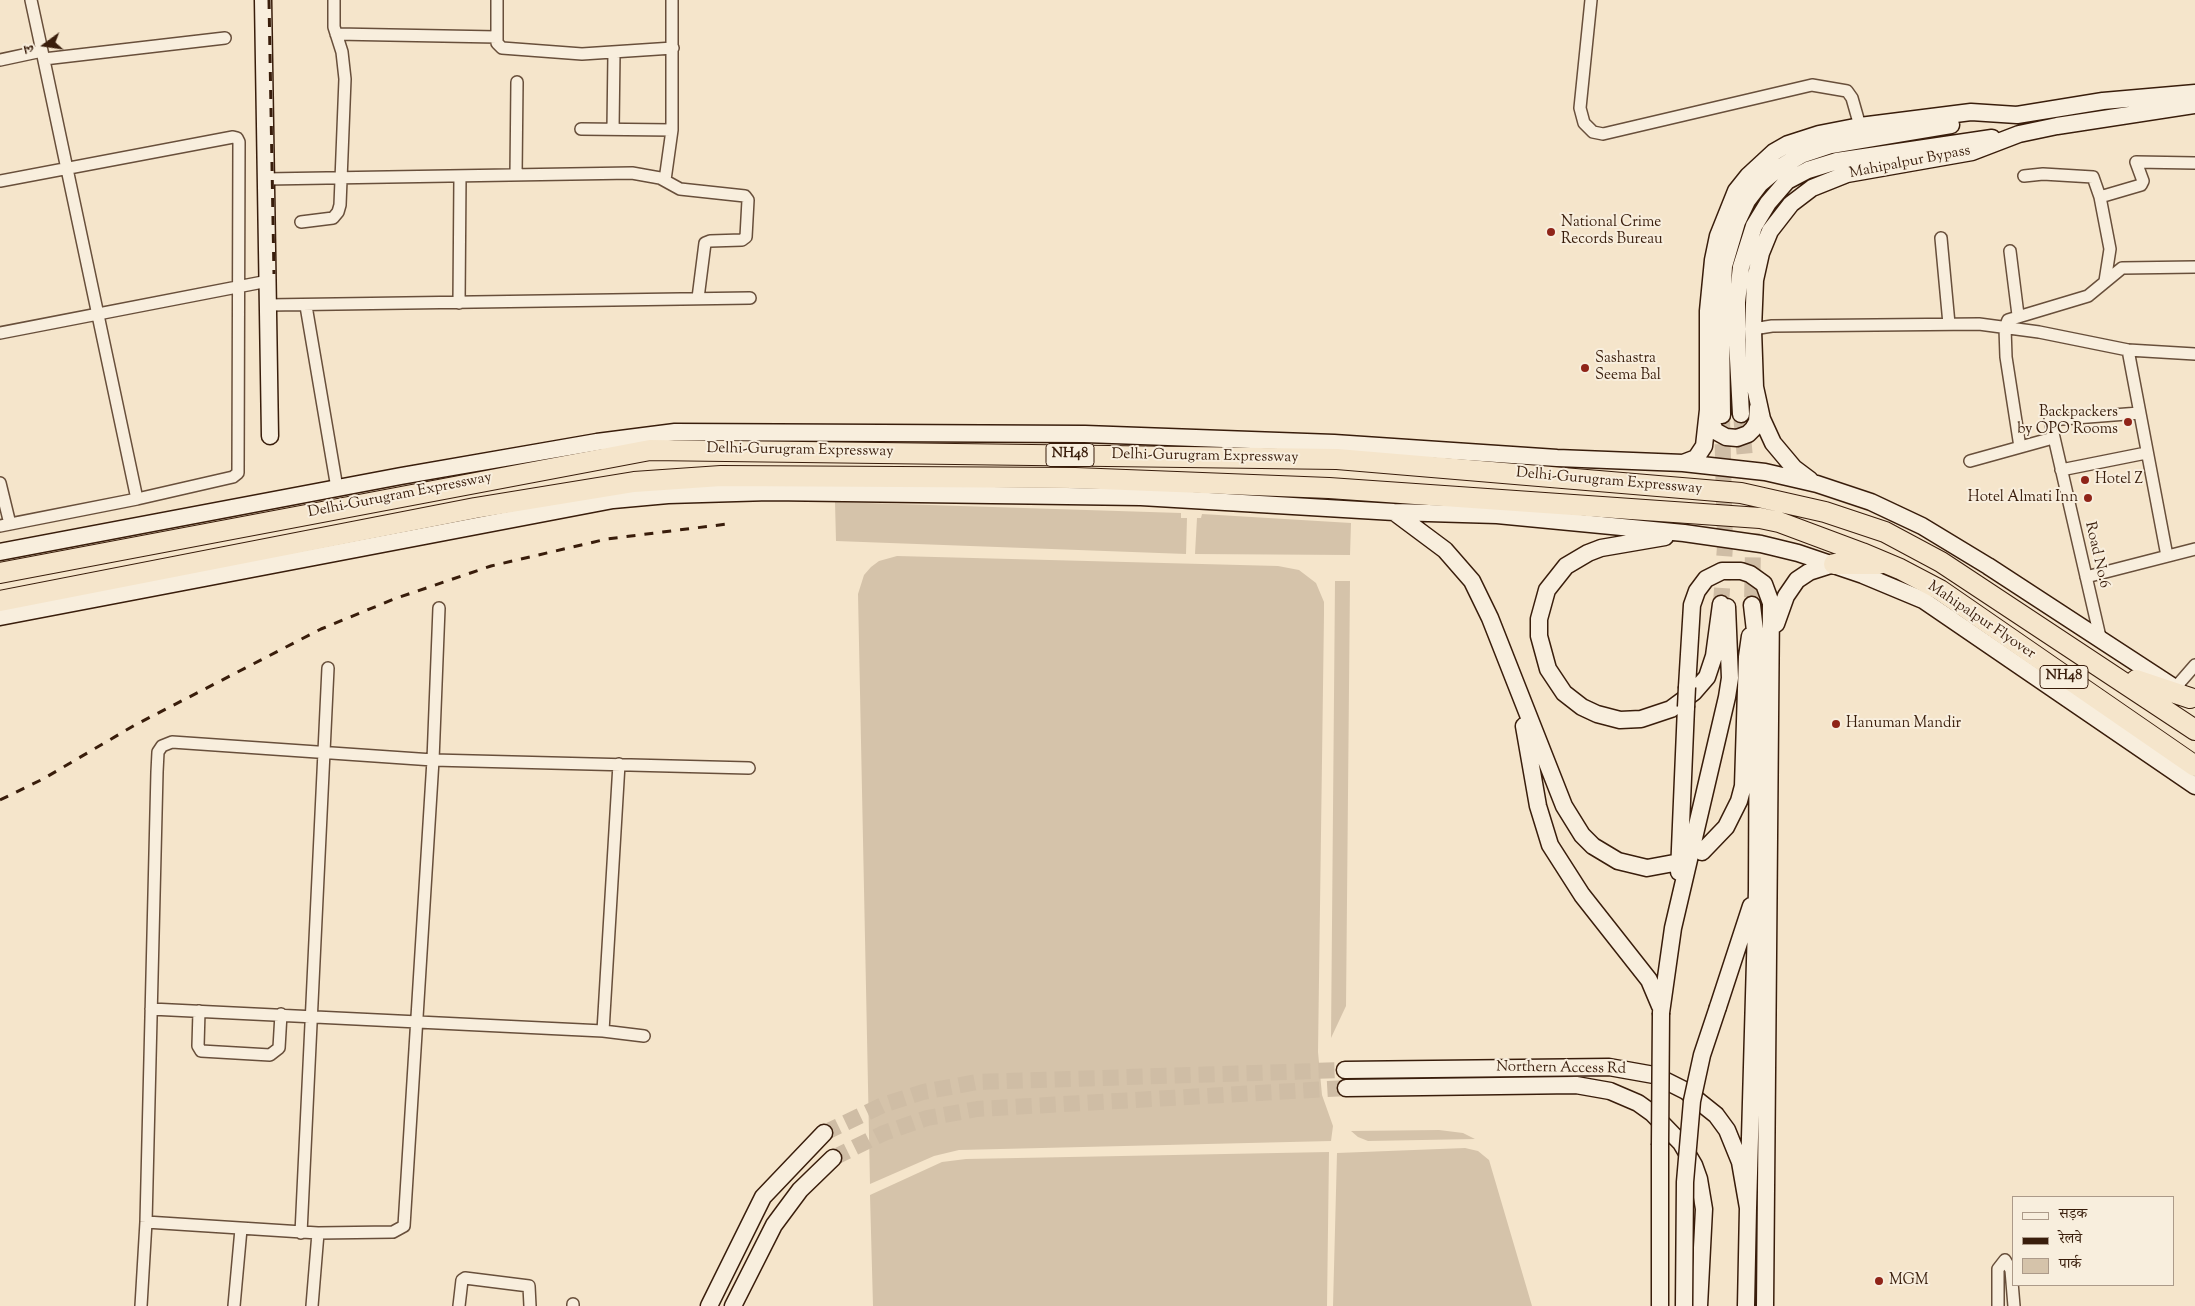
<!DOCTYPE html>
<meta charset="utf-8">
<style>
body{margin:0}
#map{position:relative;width:2195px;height:1306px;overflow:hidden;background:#f5e5cb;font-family:"Sorts Mill Goudy","Noto Serif Devanagari",serif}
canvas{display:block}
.legend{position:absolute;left:2012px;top:1196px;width:162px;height:90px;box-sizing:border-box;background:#f8eedd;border:1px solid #ac9a89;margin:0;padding:6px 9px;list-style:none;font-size:15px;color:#391d0b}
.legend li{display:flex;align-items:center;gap:10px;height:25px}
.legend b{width:25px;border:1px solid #ac9a89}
.north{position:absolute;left:20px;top:20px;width:50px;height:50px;-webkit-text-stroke:4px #f8eedd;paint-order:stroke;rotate:256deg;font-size:14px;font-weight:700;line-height:20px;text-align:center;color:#391d0b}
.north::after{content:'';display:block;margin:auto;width:18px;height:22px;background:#391d0b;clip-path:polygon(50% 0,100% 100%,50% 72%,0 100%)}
</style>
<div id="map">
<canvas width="2195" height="1306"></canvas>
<ul class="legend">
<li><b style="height:6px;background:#f8eedd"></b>सड़क</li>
<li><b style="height:6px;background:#391d0b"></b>रेलवे</li>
<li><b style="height:14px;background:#d5c3aa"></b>पार्क</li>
</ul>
<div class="north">उ</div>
</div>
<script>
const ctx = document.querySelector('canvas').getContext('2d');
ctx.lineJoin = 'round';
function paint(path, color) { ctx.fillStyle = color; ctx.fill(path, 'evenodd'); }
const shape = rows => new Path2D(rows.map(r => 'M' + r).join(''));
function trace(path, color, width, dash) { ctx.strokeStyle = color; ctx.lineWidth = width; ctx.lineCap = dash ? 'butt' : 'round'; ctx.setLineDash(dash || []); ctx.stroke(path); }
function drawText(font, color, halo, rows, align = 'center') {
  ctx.font = font + ' "Sorts Mill Goudy",serif'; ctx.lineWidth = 4; ctx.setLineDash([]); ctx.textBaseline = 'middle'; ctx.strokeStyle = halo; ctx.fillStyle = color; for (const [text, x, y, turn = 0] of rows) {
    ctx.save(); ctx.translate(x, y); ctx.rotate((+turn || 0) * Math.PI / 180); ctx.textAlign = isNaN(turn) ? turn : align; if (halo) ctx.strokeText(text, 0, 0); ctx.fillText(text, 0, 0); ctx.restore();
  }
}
paint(shape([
 [835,502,1181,513,1181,518,1187,518,1186,554,836,541],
 [1202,514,1351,523,1350,555,1195,554,1197,518,1201,518],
 [897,556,1278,566,1299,570,1316,583,1324,602,1324,614,1318,1052,1322,1095,1333,1126,1331,1141,959,1150,934,1156,870,1184,858,594,864,575,871,567,879,561],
 [1335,581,1350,581,1346,1006,1331,1038],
 [1439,1130,1463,1133,1475,1139,1368,1141,1358,1137,1351,1131],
 [1465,1148,1478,1151,1489,1160,1532,1306,1333,1306,1337,1153],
 [1329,1152,1327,1306,873,1306,870,1195,942,1162,966,1159]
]), '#d5c3aa');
trace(shape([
 [1741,414,1753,547,1752,605],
 [1721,604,1725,546,1722,415],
 [824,1133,883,1105,923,1092,977,1082,1345,1070],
 [833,1158,884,1133,927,1118,977,1109,1346,1088]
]), '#cfbda5', 16, [16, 8]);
const street = shape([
 [497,0,497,43,502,48,582,54,673,48],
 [1591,0,1580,108,1584,123,1593,132,1603,134,1812,85,1847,91,1852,98,1860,126],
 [336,34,497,37],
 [42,51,137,499],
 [44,59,225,38],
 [0,60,42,51,31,0],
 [581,129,672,130],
 [613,129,614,53],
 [516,175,517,82],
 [2024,176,2043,174,2093,177,2100,197,2141,185,2143,181,2136,162,2195,163],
 [266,179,632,173,660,178,680,189,745,196,748,200,746,237,742,240,710,241,705,243,698,298],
 [665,180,672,130,672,0],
 [0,181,233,137,237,138,239,142,238,473,233,477,137,499,0,526],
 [2100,197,2110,249,2105,281],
 [301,222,333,218,338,212,340,205,345,79,342,52,334,27,334,0],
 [1941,238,1949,324],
 [2010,251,2018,315],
 [459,303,460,176],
 [268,305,750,298],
 [306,306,337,488],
 [1753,329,1772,326,1979,324,2039,332,2128,350,2195,354],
 [0,333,268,281],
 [2128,350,2167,556],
 [2020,447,2006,357,2005,328,2008,320,2088,296,2122,268,2195,267],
 [1970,461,2053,438],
 [2061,470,2146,453],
 [0,483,10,524],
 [2086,577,2195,549],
 [2100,637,2050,420,2139,413],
 [2175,688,2195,665],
 [151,1009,603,1031,644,1036],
 [199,1011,198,1046,201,1051,270,1055,279,1048,281,1014],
 [603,1031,619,764],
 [146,1222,318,1233,393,1232,404,1226,433,760,439,608],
 [301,1233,328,668],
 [141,1306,146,1222,157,772,158,752,162,746,172,742,433,760,749,768],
 [234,1306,241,1229],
 [312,1306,318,1233],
 [459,1306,462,1280,465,1278,529,1286,530,1306],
 [573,1306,573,1304],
 [1998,1306,1998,1269,2005,1260,2011,1270,2014,1306]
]);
const secondary = shape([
 [263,0,270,436],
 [1708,412,1715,431,1726,437,1737,438,1748,434,1753,429,1757,422,1758,407],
 [1741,414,1737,340,1737,302,1741,267,1754,226,1768,203,1787,181,1808,170,1837,161,1992,138],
 [1722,415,1721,317,1724,266,1737,222,1747,201,1760,184,1779,168,1801,155,1831,145,1951,125],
 [1683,463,1696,458,1704,446,1708,410,1708,311,1713,260,1718,236,1736,191,1748,176,1774,152,1788,144,1819,134,1860,126,1971,112,2017,115,2103,101,2195,93],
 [1810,480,1794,468,1773,443,1762,419,1755,387,1753,329,1755,280,1761,253,1770,231,1791,204,1812,188,1847,174,1972,152,2019,134,2057,126,2195,105],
 [1394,512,1445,550,1472,581,1490,618,1564,806,1582,835,1593,846,1618,861,1647,868,1674,863],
 [1665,537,1601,548,1588,553,1566,566,1547,590,1539,619,1539,636,1548,669,1564,693,1582,707,1597,714,1620,720,1641,719,1671,709,1694,692,1707,677,1714,656,1721,604],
 [0,552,401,476,597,442,675,432,1085,434,1334,443,1557,458,1683,463,1765,472,1817,484,1871,502,1922,526,1988,566,2178,690],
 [0,617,613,500,668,495,770,492,1141,497,1394,512,1497,515,1684,533,1761,544,1798,553,1863,575,1923,600,2195,786],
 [1776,624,1786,596,1797,580,1809,572,1834,564],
 [1687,687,1692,605,1697,591,1706,579,1722,571,1741,571,1750,574,1764,584,1771,603,1765,1306],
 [1524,726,1538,806,1550,845,1582,895,1649,980,1660,1006],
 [1702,852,1726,827,1739,801,1743,786,1747,657,1750,636],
 [1679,872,1686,707],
 [1718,1007,1751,906],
 [1661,1013,1673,928,1727,697,1730,678,1727,607],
 [1345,1070,1609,1067,1654,1075,1686,1091,1716,1115,1727,1130,1740,1162,1748,1208,1746,1306],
 [1346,1088,1576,1085,1610,1091,1638,1103,1652,1113,1681,1143,1694,1165,1699,1179,1704,1209,1699,1306],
 [1748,1208,1757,890,1758,657,1752,605],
 [709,1306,763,1197,824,1133],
 [733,1306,774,1225,800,1190,833,1158],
 [1660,1306,1660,1145]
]);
const highway = shape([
 [1834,564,1879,564],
 [0,573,650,450,1337,459,1741,493,1825,512,1885,532,1941,562,2195,730],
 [0,601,475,508,634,482,721,476,1075,478,1329,488,1760,518,1779,522,1862,553,1900,569,1940,590,2195,766],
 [2136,680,2190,698]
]);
trace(street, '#684f3b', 14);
trace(secondary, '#391d0b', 19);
trace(highway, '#391d0b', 22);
trace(street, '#f8eedd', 11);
trace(secondary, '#f8eedd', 16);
trace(highway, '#f5e5cb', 20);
trace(shape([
 [269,0,274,274],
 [0,800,43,779,135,725,321,629,394,599,491,566,607,539,727,524]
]), '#391d0b', 3, [9, 9]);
const secondaryBridge = shape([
 [1686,707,1687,687],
 [1660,1145,1661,1013],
 [1684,1306,1685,1182,1692,1101,1702,1055,1718,1007]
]);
trace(secondaryBridge, '#391d0b', 19, []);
trace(secondaryBridge, '#f8eedd', 16);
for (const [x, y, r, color] of [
 [1551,232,5,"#8f2418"],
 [1585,368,5,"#8f2418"],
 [2128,422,5,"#8f2418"],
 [2085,480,5,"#8f2418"],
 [2088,498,5,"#8f2418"],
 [1836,724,5,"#8f2418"],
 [1879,1281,5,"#8f2418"]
]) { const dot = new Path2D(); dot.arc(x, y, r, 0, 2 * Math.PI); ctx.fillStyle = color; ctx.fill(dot); trace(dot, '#f8eedd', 2); }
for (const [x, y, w] of [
 [1070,455,48],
 [2064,677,48]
]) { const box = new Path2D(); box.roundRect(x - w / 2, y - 11.5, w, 23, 4); ctx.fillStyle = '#f8eedd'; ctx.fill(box); trace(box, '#391d0b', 1); }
drawText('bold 14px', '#391d0b', null, [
 ["NH48",1070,455],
 ["NH48",2064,677]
]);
drawText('15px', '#391d0b', '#f8eedd', [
 ["Mahipalpur Bypass",1910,163,-11],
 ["Delhi-Gurugram Expressway",800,451,1],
 ["Delhi-Gurugram Expressway",1205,457,1],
 ["Delhi-Gurugram Expressway",1609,482,5],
 ["Delhi-Gurugram Expressway",400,496,-11],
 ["Road No.6",2096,555,77],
 ["Mahipalpur Flyover",1981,621,34],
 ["Northern Access Rd",1561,1069,1]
]);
drawText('15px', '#391d0b', '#f8eedd', [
 ["National Crime",1561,223],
 ["Records Bureau",1561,240],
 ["Sashastra",1595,359],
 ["Seema Bal",1595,376],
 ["Backpackers",2118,413,"right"],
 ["by OPO Rooms",2118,430,"right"],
 ["Hotel Z",2095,480],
 ["Hotel Almati Inn",2078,498,"right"],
 ["Hanuman Mandir",1846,724],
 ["MGM",1889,1281]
], 'left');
</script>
